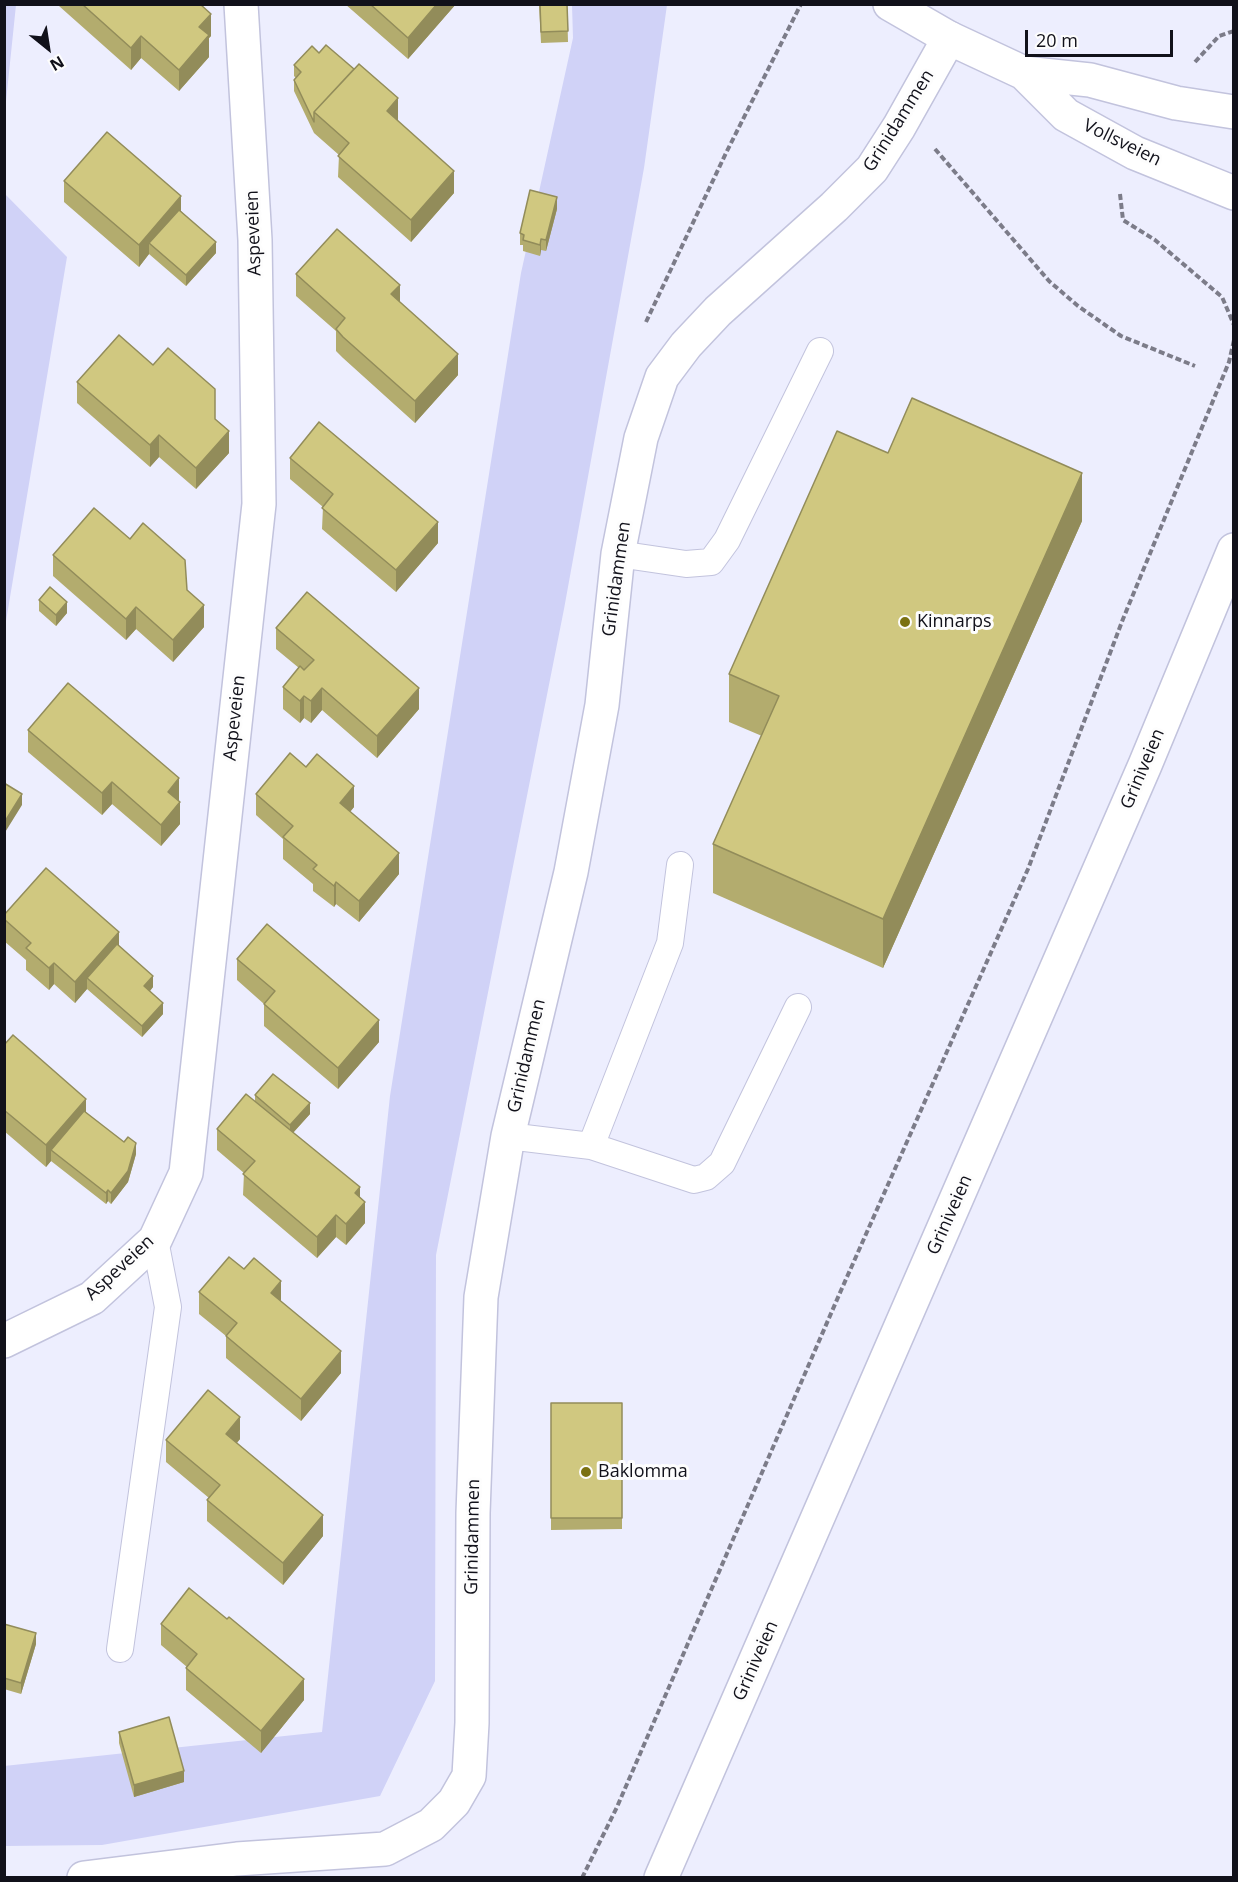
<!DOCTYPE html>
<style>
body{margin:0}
#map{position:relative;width:1238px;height:1882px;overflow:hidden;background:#edeefe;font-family:"Open Sans",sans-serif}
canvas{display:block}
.frame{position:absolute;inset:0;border:6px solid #11111a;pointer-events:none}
.north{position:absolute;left:18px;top:18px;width:60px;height:60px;-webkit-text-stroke:4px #fdfdfd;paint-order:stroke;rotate:150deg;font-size:16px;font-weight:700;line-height:24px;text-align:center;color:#11111a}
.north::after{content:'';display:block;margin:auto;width:21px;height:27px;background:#11111a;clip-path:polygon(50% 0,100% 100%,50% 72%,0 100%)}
.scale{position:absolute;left:1025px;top:30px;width:148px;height:27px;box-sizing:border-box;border:3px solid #11111a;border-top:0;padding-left:8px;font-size:18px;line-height:21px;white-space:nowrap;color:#11111a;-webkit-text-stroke:4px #fdfdfd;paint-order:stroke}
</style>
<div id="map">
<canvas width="1238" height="1882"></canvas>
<div class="frame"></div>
<div class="north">N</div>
<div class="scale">20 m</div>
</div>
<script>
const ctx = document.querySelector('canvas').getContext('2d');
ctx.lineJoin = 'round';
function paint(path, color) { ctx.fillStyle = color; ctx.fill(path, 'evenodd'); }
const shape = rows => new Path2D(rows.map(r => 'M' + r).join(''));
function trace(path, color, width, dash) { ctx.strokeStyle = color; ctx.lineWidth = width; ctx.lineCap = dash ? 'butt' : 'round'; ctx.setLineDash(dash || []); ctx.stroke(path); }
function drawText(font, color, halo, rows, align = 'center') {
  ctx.font = font + ' "Open Sans",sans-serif'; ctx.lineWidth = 6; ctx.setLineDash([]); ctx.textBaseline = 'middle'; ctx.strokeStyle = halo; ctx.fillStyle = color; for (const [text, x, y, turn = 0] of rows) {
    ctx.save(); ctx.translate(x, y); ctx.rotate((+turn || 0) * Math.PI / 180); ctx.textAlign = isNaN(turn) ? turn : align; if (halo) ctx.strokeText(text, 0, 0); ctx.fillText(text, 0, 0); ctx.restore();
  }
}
paint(shape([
 [5,4,16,5,5,111,4,5],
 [572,5,667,5,644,168,564,609,436,1255,435,1681,380,1796,102,1845,5,1846,4,1766,322,1732,390,1096,521,273,573,38],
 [5,194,67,257,5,627]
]), '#d0d2f7');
const service = shape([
 [618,554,686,564,711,562,727,540,820,351],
 [508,1136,591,1146,694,1180,706,1177,722,1163,798,1007],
 [591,1146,670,943,680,865],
 [120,1649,168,1307,155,1240]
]);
const minor = shape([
 [4,1341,92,1298,155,1240,186,1173,259,504,255,240,241,4],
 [84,1878,237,1859,385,1849,431,1825,454,1802,469,1776,472,1723,473,1513,481,1297,508,1136,571,872,602,705,618,554,641,438,662,377,686,345,718,311,834,207,872,169,899,127,949,38]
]);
const secondary = shape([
 [890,4,949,38,1024,73,1066,115,1135,153,1234,193],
 [1024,73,1090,80,1176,103,1234,112]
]);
const primary = shape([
 [661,1878,1145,765,1234,550]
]);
trace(service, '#c2c3dd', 28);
trace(minor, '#c2c3dd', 36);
trace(secondary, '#c2c3dd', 36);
trace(primary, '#c2c3dd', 36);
trace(shape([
 [1195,62,1219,36,1234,31],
 [935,149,1049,281,1078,306,1121,336,1195,366],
 [1120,194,1123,220,1155,240,1222,297,1234,325],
 [646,322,726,153,801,4],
 [582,1878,617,1807,839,1295,1028,869,1123,619,1229,362,1234,340]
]), '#7c7c89', 4, [6, 3]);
trace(service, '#fff', 26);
trace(minor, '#fff', 33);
trace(secondary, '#fff', 33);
trace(primary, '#fff', 33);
paint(shape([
 [59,4,200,4,211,36,209,38,209,57,179,91,141,58,131,70,59,6],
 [345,4,456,4,408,59],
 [539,4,567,4,568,42,541,43],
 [294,65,398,120,397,121,454,193,411,242,338,177,339,155,314,133,294,91,294,80,296,78,294,76],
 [64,181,181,211,216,253,186,286,149,254,139,267,64,202],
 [557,209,546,251,541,250,540,256,523,251,523,245,520,245,520,233],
 [296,274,400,302,458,375,415,423,343,358,336,351,336,331,296,296],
 [77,382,215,419,229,453,196,489,159,457,150,467,77,403],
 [888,453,1082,521,883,968,713,893,713,844,762,736,729,722,729,674],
 [290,458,438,543,396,592,322,529,323,507,290,479],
 [53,555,187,590,204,627,173,662,136,629,126,640,53,576],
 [39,600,67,613,56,626,39,611],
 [276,628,419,709,377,758,322,710,311,723,304,718,300,723,283,709,283,687,299,668,276,649],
 [28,730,179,800,178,801,180,824,161,846,112,804,102,815,28,752],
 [256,794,354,807,350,812,399,874,359,922,336,904,334,907,313,891,313,884,283,859,283,839,256,815],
 [4,915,119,946,153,987,150,991,163,1014,142,1037,87,989,75,1003,54,984,49,990,26,970,26,960,4,941],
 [237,959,379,1042,338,1089,264,1026,264,1004,237,980],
 [4,1045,136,1154,128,1182,111,1204,108,1201,106,1204,51,1161,46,1167,4,1131],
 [255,1095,310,1114,293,1133,360,1198,365,1223,346,1245,336,1237,317,1258,243,1195,244,1173,217,1150,217,1129,255,1101],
 [199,1292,281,1301,341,1373,301,1421,226,1358,226,1336,199,1314],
 [551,1403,622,1403,622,1529,551,1530],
 [240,1439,237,1443,323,1536,283,1585,207,1521,207,1500,209,1498,166,1462,166,1440],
 [4,1624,36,1644,21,1694,4,1689],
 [161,1624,304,1700,261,1753,186,1690,186,1668,187,1667,161,1645],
 [119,1732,184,1782,134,1797,119,1743]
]), '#b3ac6e');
paint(shape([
 [437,4,456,4,408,59,408,38],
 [211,14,211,36,209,38,209,57,179,91,179,70,199,27],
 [141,36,141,58,131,70,131,48],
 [398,98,398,120,387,133,387,111],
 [454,171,454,193,411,242,411,220],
 [181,196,181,218,149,243,149,254,139,267,139,245],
 [557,197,557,209,546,251,546,240],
 [541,239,541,250,540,256,540,245],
 [216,242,216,253,186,286,186,275],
 [400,285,400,307,391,294],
 [458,354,458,375,415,423,415,401],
 [229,431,229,453,196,489,196,468],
 [159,435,159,457,150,467,150,445],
 [1082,473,1082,521,883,968,883,919],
 [438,522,438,543,396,592,396,570],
 [67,602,67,613,56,626,56,615],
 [204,605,204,627,173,662,173,640],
 [136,607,136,629,126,640,126,619],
 [322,688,322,710,311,723,311,701],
 [419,688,419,709,377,758,377,736],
 [304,696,304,718,300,723,300,701],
 [179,778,179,800,168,814,168,792],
 [112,782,112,804,102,815,102,793],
 [354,786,354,807,340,824,340,803],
 [22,794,22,805,4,834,4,823],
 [180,802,180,824,161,846,161,825],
 [399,853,399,874,359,922,359,901],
 [336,882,336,904,334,907,334,886],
 [119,932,119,954,87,978,87,989,75,1003,75,982],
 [54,963,54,984,49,990,49,968],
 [153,976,153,987,144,998,144,986],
 [163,1003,163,1014,142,1037,142,1026],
 [379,1020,379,1042,338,1089,338,1068],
 [86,1099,86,1121,51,1150,51,1161,46,1167,46,1145],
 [310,1103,310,1114,290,1136,290,1125],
 [136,1143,136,1154,128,1182,111,1204,111,1193],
 [360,1187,360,1208,365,1202,365,1223,346,1245,346,1224,355,1193],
 [108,1190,108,1201,106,1204,106,1193],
 [336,1215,336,1237,317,1258,317,1237],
 [281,1281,281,1303,271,1293],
 [341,1351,341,1373,301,1421,301,1399],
 [240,1417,240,1439,226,1455,226,1434],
 [323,1515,323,1536,283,1585,283,1563],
 [36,1633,36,1644,21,1694,21,1683],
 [304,1679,304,1700,261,1753,261,1731],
 [184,1771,184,1782,134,1797,134,1785]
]), '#928c5a');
const building = shape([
 [82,4,200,4,211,14,199,27,209,35,179,70,141,36,131,48,82,4],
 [370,4,437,4,408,38,370,4],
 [540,4,567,4,568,31,541,32,540,4],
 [326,45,354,69,314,112,314,122,294,80,301,72,294,65,312,46,319,53,326,45],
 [359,64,398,98,387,111,454,171,411,220,338,156,349,143,314,112,359,64],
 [107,132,181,196,139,245,64,181,107,132],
 [530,190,557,197,546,240,541,239,540,245,523,240,524,235,520,233,530,190],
 [179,210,216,242,186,275,149,243,179,210],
 [337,229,400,285,391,294,458,354,415,401,343,337,336,329,345,318,296,274,337,229],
 [119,335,153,365,168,348,215,389,215,419,229,431,196,468,159,435,150,445,77,382,119,335],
 [912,398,1082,473,883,919,713,844,779,696,729,674,837,431,888,453,912,398],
 [319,422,438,522,396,570,322,508,333,494,290,458,319,422],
 [94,508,130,539,143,523,185,560,187,590,204,605,173,640,136,607,126,619,53,555,94,508],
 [50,587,67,602,56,615,39,600,50,587],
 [307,592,419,688,377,736,322,688,311,701,304,696,300,701,283,687,300,666,304,670,314,660,276,628,307,592],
 [68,683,179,778,168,792,180,802,161,825,112,782,102,793,28,730,68,683],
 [290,753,306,767,317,754,354,786,340,803,399,853,359,901,336,882,334,886,313,869,317,865,283,837,293,826,256,794,290,753],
 [4,783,22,794,4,823,4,783],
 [46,868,119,932,75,982,54,963,49,968,26,948,31,943,4,919,4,915,46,868],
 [267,924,379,1020,338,1068,264,1004,275,991,237,959,267,924],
 [117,944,153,976,144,986,163,1003,142,1026,87,978,117,944],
 [13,1035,86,1099,46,1145,4,1110,4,1045,13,1035],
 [273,1074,310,1103,290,1125,255,1095,273,1074],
 [246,1094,360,1187,355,1193,365,1202,346,1224,336,1215,317,1237,243,1174,255,1161,217,1129,246,1094],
 [84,1111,124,1142,128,1137,136,1143,128,1171,111,1193,108,1190,106,1193,51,1150,84,1111],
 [229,1257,244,1269,254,1258,281,1281,271,1293,341,1351,301,1399,226,1336,237,1323,199,1292,229,1257],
 [208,1390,240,1417,226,1434,323,1515,283,1563,207,1500,220,1485,166,1440,208,1390],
 [551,1403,622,1403,622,1518,551,1518,551,1403],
 [189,1588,227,1619,229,1617,304,1679,261,1731,186,1668,197,1654,161,1624,189,1588],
 [4,1624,36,1633,21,1683,4,1678,4,1624],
 [169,1717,184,1771,134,1785,119,1732,169,1717]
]);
paint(building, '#d0c880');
trace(building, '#928c5a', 1.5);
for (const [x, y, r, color] of [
 [905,622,6,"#7b7112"],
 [586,1472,6,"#7b7112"]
]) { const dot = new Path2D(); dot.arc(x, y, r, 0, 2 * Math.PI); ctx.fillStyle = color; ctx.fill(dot); trace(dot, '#fdfdfd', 2); }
drawText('18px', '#11111a', '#fdfdfd', [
 ["Grinidammen",899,121,-58],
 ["Vollsveien",1122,143,26],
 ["Aspeveien",254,233,-92],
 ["Grinidammen",617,579,-82],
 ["Aspeveien",235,718,-84],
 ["Griniveien",1143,769,-67],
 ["Grinidammen",527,1056,-77],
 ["Griniveien",950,1215,-66],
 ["Aspeveien",120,1268,-43],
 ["Grinidammen",473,1537,-89],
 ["Griniveien",756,1661,-66]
]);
drawText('18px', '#11111a', '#fdfdfd', [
 ["Kinnarps",917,622],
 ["Baklomma",598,1472]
], 'left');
</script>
